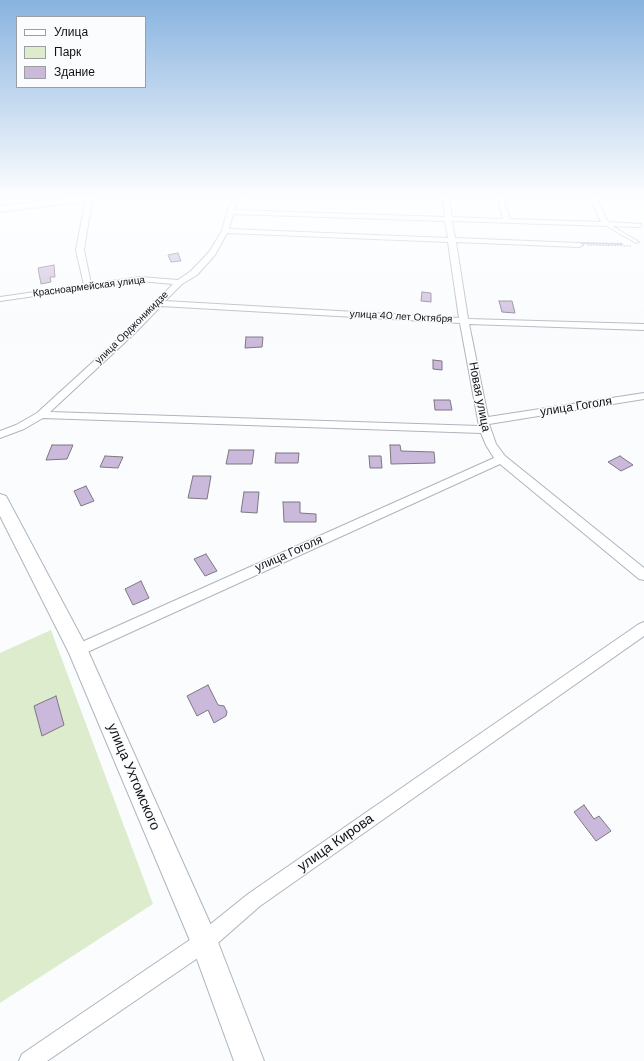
<!DOCTYPE html>
<meta charset="utf-8">
<style>
body{margin:0}
#map{position:relative;width:644px;height:1061px;overflow:hidden;background:#fafcfe;font-family:"DM Sans",sans-serif}
canvas{display:block}
.legend{position:absolute;left:16px;top:16px;width:130px;height:72px;box-sizing:border-box;background:#fafcfe;border:1px solid #9c9fa1;margin:0;padding:5px 7px;list-style:none;font-size:12px;color:#101316}
.legend li{display:flex;align-items:center;gap:8px;height:20px}
.legend b{width:20px;border:1px solid #9c9fa1}
</style>
<div id="map">
<canvas width="644" height="1061"></canvas>
<ul class="legend">
<li><b style="height:5px;background:#fff"></b>Улица</li>
<li><b style="height:11px;background:#dceccd"></b>Парк</li>
<li><b style="height:11px;background:#cbb9dc"></b>Здание</li>
</ul>
</div>
<script>
const ctx = document.querySelector('canvas').getContext('2d');
ctx.lineJoin = 'round';
function paint(path, color) { ctx.fillStyle = color; ctx.fill(path, 'evenodd'); }
const shape = rows => new Path2D(rows.map(r => 'M' + r).join(''));
function trace(path, color, width, dash) { ctx.strokeStyle = color; ctx.lineWidth = width; ctx.lineCap = dash ? 'butt' : 'round'; ctx.setLineDash(dash || []); ctx.stroke(path); }
function drawText(font, color, halo, rows, align = 'center') {
  ctx.font = font + ' "DM Sans",sans-serif'; ctx.lineWidth = 3; ctx.setLineDash([]); ctx.textBaseline = 'middle'; ctx.strokeStyle = halo; ctx.fillStyle = color; for (const [text, x, y, turn = 0] of rows) {
    ctx.save(); ctx.translate(x, y); ctx.rotate((+turn || 0) * Math.PI / 180); ctx.textAlign = isNaN(turn) ? turn : align; if (halo) ctx.strokeText(text, 0, 0); ctx.fillText(text, 0, 0); ctx.restore();
  }
}
paint(shape([
 [51,630,153,904,0,1003,0,653]
]), '#dceccd');
trace(shape([
 [575,243,622,244]
]), '#99b1d1', 2);
const building = shape([
 [178,253,181,261,171,262,168,255,178,253],
 [54,265,55,277,50,277,51,282,41,284,38,268,54,265],
 [422,292,431,293,431,302,421,301,422,292],
 [499,301,512,301,515,313,502,312,499,301],
 [246,337,263,337,262,347,245,348,246,337],
 [433,360,442,361,442,370,433,369,433,360],
 [434,400,450,400,452,410,435,410,434,400],
 [52,445,73,445,67,459,46,460,52,445],
 [390,445,400,445,401,451,434,452,435,463,391,464,390,445],
 [229,450,254,450,252,464,226,464,229,450],
 [276,453,299,453,298,463,275,463,276,453],
 [105,456,123,457,118,468,100,467,105,456],
 [369,456,381,456,382,468,370,468,369,456],
 [620,456,633,465,621,471,608,462,620,456],
 [193,476,211,476,207,499,188,498,193,476],
 [86,486,94,501,81,506,74,491,86,486],
 [244,492,259,492,257,513,241,512,244,492],
 [283,502,300,502,300,513,316,514,316,522,284,522,283,502],
 [206,554,217,571,205,576,194,559,206,554],
 [141,581,149,598,133,605,125,589,141,581],
 [208,685,218,705,224,706,227,712,226,716,214,723,208,710,197,716,187,696,208,685],
 [56,696,64,725,42,736,34,706,56,696],
 [584,805,594,819,599,816,611,831,596,841,574,812,584,805]
]);
paint(building, '#cbb9dc');
trace(building, '#7c7780', 1);
const service = shape([
 [605,223,607,223,639,242,636,243,605,225,605,223]
]);
const minor = shape([
 [88,196,110,196,92,200,84,250,91,284,140,277,178,280,191,271,209,252,222,231,227,212,234,196,240,196,234,210,445,217,442,196,448,196,452,217,503,219,497,196,503,196,510,219,601,222,589,196,595,196,608,222,641,224,642,225,639,227,452,221,455,238,579,243,583,245,579,247,456,242,468,319,644,324,644,330,469,324,488,417,644,393,644,399,489,424,496,444,505,456,644,568,644,580,639,579,604,550,500,464,83,654,78,656,73,654,71,650,73,646,494,458,486,445,481,433,43,418,24,429,0,438,0,431,16,425,37,413,129,329,153,304,154,301,157,301,173,284,140,281,0,301,0,297,84,285,76,250,86,198,88,196],
 [233,214,445,221,448,238,229,229,233,214],
 [227,233,448,242,459,318,165,301,182,284,197,275,215,255,227,233],
 [161,306,460,323,479,426,50,412,135,333,161,306],
 [644,622,644,636,260,906,211,949,47,1061,19,1061,22,1054,197,935,248,894,639,624,644,622]
]);
const secondary = shape([
 [81,196,93,196,94,198,89,201,0,212,0,206,81,196],
 [0,494,6,496,85,644,214,932,264,1061,234,1061,191,943,69,653,0,516,0,494]
]);
trace(service, '#aeb5be', 2);
trace(minor, '#aeb5be', 2);
trace(secondary, '#aeb5be', 2);
trace(shape([
 [587,245,631,246]
]), '#9da0a2', 1, [2, 1]);
paint(service, '#fff');
paint(minor, '#fff');
paint(secondary, '#fff');
const sky = ctx.createLinearGradient(0, 0, 0, 345);
sky.addColorStop(0, '#88b3df');
sky.addColorStop(0.57, '#fdfeff');
sky.addColorStop(1, '#fdfeff00');
ctx.fillStyle = sky;
ctx.fillRect(0, 0, 644, 345);
drawText('10px', '#101316', '#fafcfe', [
 ["Красноармейская улица",89,287,-7],
 ["улица 40 лет Октября",401,317,3],
 ["улица Орджоникидзе",132,328,-45]
]);
drawText('12px', '#101316', '#fafcfe', [
 ["Новая улица",479,397,79],
 ["улица Гоголя",576,407,-9],
 ["улица Гоголя",289,554,-24]
]);
drawText('14px', '#101316', '#fafcfe', [
 ["улица Ухтомского",133,777,67],
 ["улица Кирова",336,843,-35]
]);
</script>
